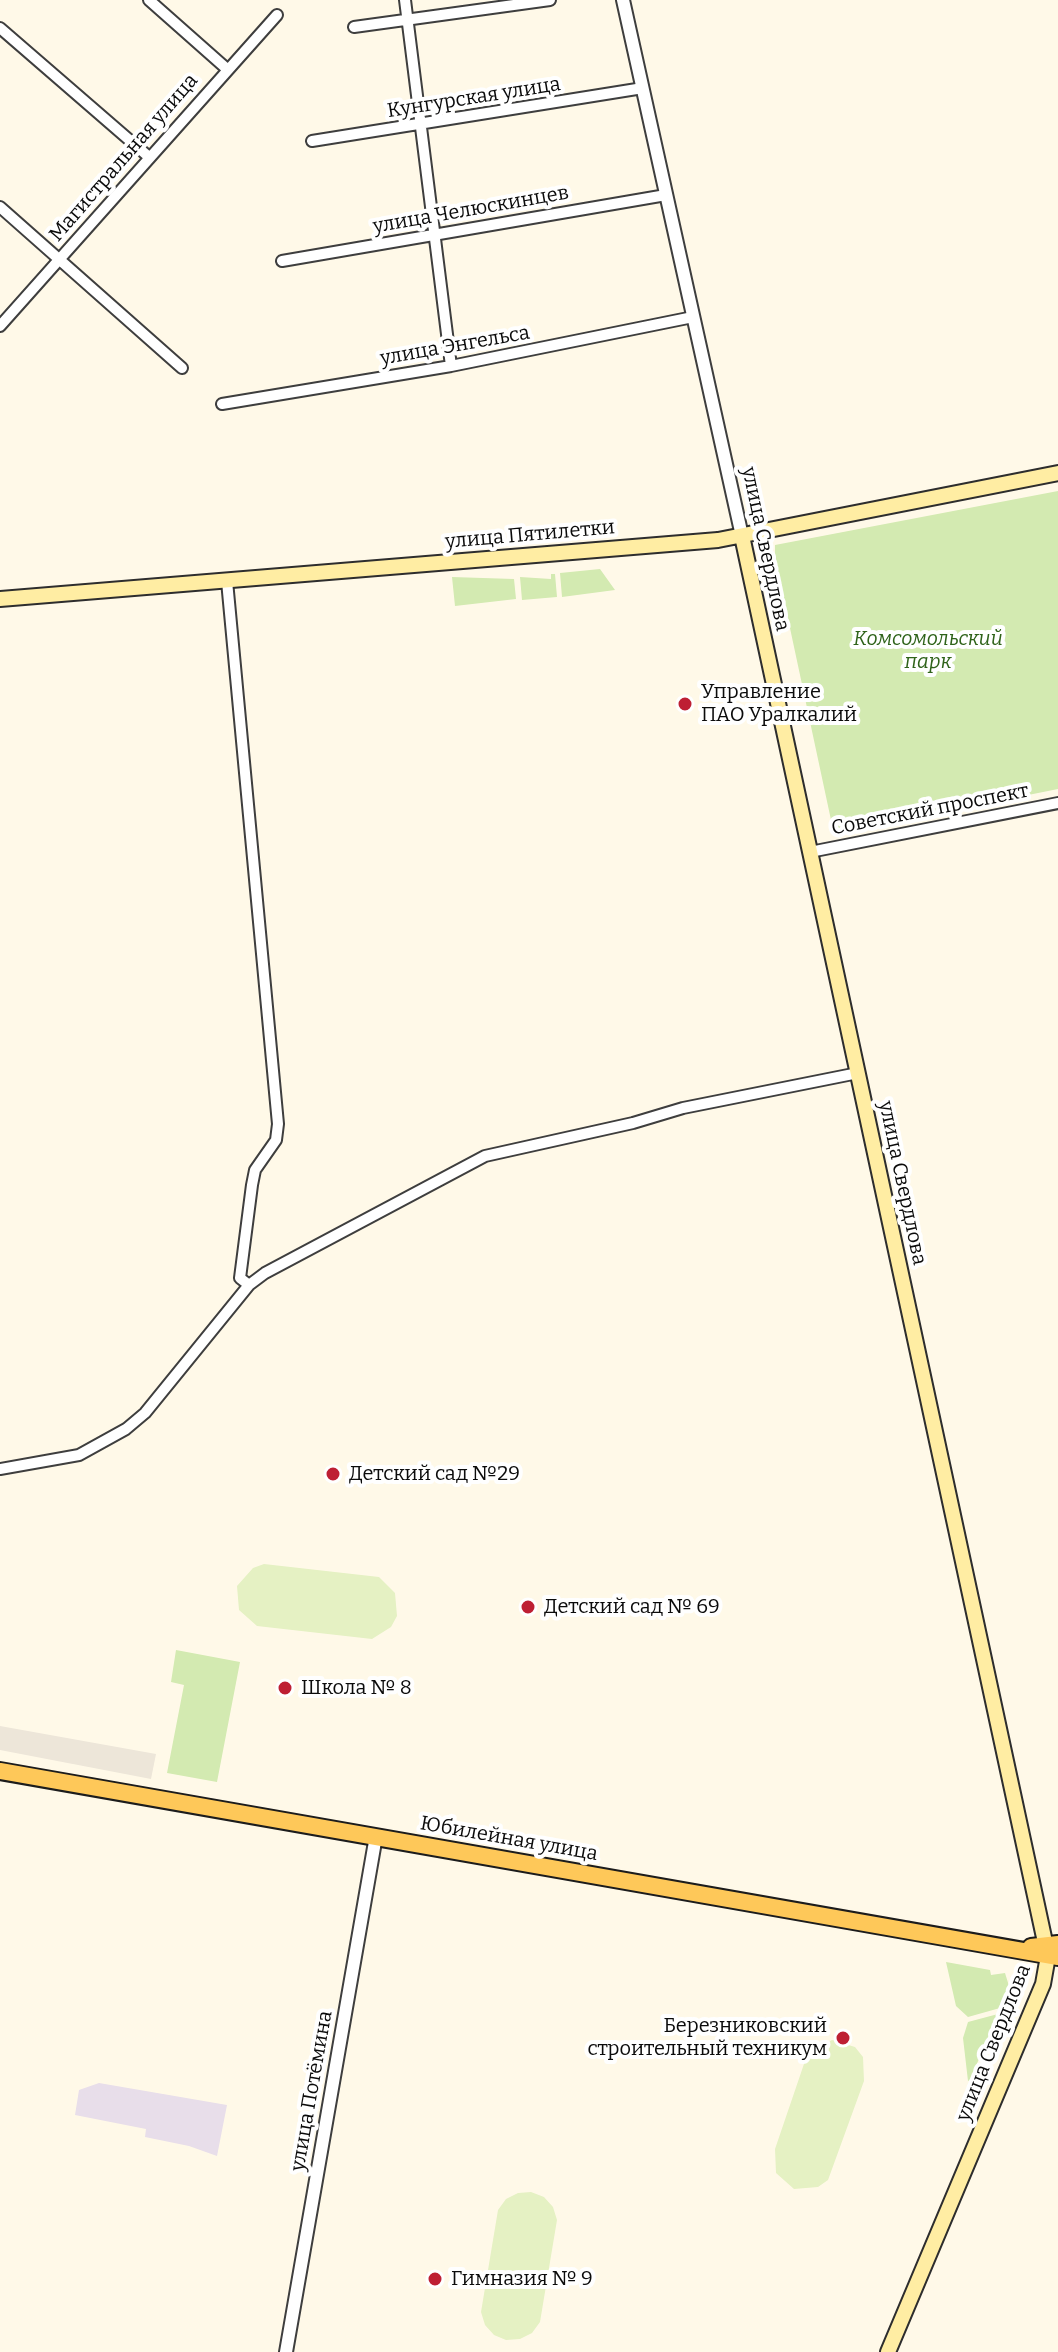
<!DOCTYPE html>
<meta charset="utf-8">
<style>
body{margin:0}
canvas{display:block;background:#fff9e8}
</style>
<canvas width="1058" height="2352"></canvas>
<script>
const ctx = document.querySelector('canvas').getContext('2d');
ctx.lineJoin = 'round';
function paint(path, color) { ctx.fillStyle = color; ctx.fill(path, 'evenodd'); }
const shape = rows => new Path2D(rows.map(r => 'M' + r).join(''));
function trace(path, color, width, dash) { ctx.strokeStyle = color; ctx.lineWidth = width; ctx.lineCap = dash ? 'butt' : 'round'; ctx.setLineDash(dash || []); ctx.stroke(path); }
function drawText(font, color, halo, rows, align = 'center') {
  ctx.font = font + ' Bitter,serif'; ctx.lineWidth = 8; ctx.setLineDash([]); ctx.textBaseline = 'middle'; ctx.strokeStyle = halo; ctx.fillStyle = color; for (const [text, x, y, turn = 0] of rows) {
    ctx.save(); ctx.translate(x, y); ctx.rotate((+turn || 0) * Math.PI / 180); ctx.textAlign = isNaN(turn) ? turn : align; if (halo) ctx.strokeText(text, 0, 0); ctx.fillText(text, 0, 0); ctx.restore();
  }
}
paint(shape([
 [99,2083,227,2105,217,2156,189,2146,145,2137,146,2129,75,2115,79,2090]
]), '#e8deea');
paint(shape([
 [1058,491,1058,789,834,834,775,558,775,545],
 [600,569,615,590,562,597,560,573],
 [551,574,555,574,557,597,522,600,520,577,551,579],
 [452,577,514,579,516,599,455,606],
 [176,1650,240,1662,217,1782,167,1773,184,1685,171,1682],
 [946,1962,990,1970,991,1975,1005,1973,1009,1986,1000,2008,968,2017,956,2006],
 [998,2014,970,2080,968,2081,963,2038,968,2022]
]), '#d3eab1');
paint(shape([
 [264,1564,379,1577,395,1593,397,1616,391,1627,372,1639,257,1626,239,1610,237,1586,253,1568],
 [832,2040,855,2047,863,2057,864,2081,828,2180,818,2187,794,2189,776,2173,775,2149,805,2061,811,2050],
 [531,2192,544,2197,553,2207,557,2220,540,2322,532,2333,520,2339,506,2340,494,2335,485,2325,481,2312,498,2210,506,2199,518,2193]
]), '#e5f1c3');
paint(shape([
 [0,1726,156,1754,151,1779,0,1750]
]), '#ede6d9');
const minor = shape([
 [149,0,227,69],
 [405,0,451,366],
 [354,27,550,0],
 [0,28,149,157],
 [312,141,643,88],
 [0,207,182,368],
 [282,261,666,195],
 [0,326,277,15],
 [222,404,451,366,693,317],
 [227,581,278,1124,276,1140,255,1170,252,1185,240,1278,249,1285],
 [810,852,1058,803],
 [0,1469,79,1455,126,1429,145,1413,249,1285,265,1273,485,1156,633,1123,683,1108,858,1073]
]);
const tertiary = shape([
 [623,0,742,536],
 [286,2352,376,1836]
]);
const secondary = shape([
 [742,536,1048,1956,1043,1984,888,2352],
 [0,599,718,540,1058,473]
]);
const primary = shape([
 [0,1771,1058,1957],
 [1031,1947,1058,1944]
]);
trace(minor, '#3e3e3e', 14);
trace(tertiary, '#3e3e3e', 16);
trace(secondary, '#2d2d2d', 18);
trace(primary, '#1c1c1c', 20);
trace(minor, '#fff', 10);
trace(tertiary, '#fff', 12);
trace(secondary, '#ffeda3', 14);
trace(primary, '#fec859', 16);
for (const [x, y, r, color] of [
 [685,704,8,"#be1f33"],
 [333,1474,8,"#be1f33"],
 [528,1607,8,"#be1f33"],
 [285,1688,8,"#be1f33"],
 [843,2038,8,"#be1f33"],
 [435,2279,8,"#be1f33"]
]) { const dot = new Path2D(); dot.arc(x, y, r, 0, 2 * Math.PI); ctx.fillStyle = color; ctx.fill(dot); trace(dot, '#fff', 3); }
drawText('20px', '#0b0b0b', '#fff', [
 ["Кунгурская улица",474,98,-9],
 ["Магистральная улица",124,158,-49],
 ["улица Челюскинцев",471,210,-10],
 ["улица Энгельса",455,346,-10],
 ["улица Пятилетки",530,535,-5],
 ["улица Свердлова",765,549,78],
 ["Советский проспект",930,810,-11],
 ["улица Свердлова",902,1183,78],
 ["Юбилейная улица",509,1839,10],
 ["улица Свердлова",994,2043,-68],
 ["улица Потёмина",312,2091,-80]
]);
drawText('italic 20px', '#2f631a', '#fff', [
 ["Комсомольский",928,639],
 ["парк",928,662]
]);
drawText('20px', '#0b0b0b', '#fff', [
 ["Управление",701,692],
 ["ПАО Уралкалий",701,715],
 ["Детский сад №29",349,1474],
 ["Детский сад № 69",544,1607],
 ["Школа № 8",301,1688],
 ["Березниковский",827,2026,"right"],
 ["строительный техникум",827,2049,"right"],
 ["Гимназия № 9",451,2279]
], 'left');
</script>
